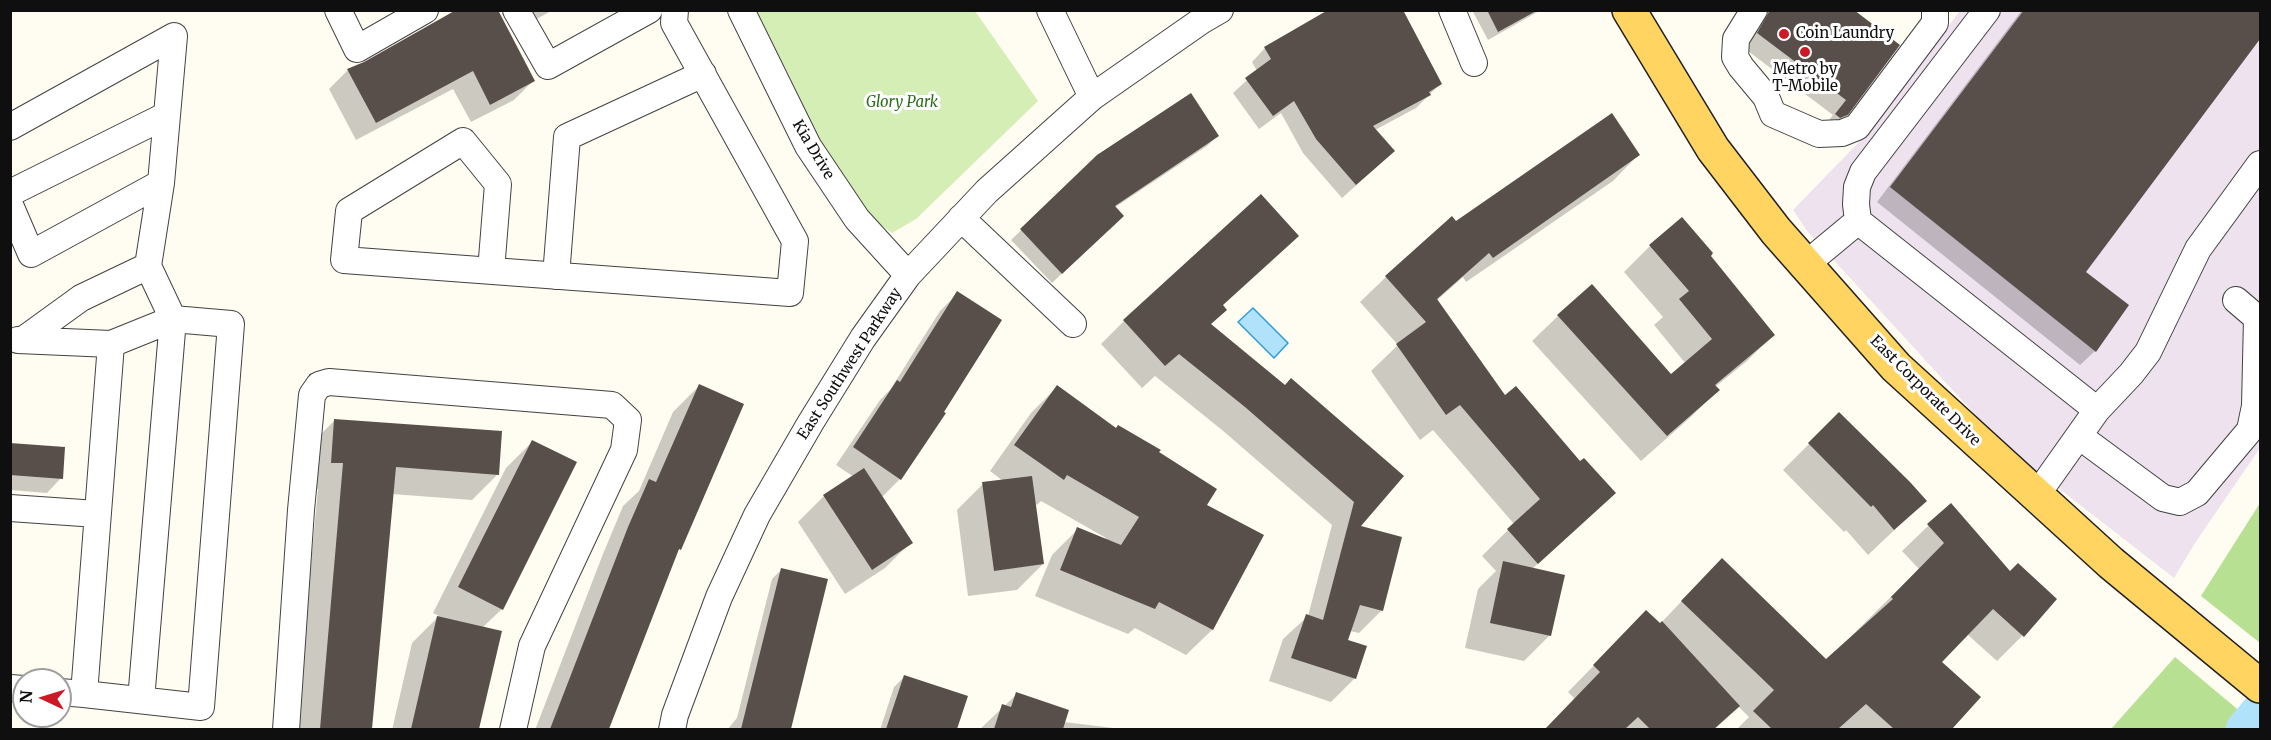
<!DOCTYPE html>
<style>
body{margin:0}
#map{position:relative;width:2271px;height:740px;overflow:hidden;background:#fffcf1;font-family:Merriweather,serif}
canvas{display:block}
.frame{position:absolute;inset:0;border:12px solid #0f0f0f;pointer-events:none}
.north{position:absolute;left:12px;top:668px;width:60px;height:60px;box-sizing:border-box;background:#fff;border:2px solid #9f9f9f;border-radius:50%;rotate:274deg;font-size:16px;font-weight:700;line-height:24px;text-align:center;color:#0f0f0f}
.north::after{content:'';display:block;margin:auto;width:21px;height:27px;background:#cd1826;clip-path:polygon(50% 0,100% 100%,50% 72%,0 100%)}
</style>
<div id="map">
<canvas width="2271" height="740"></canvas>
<div class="frame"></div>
<div class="north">N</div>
</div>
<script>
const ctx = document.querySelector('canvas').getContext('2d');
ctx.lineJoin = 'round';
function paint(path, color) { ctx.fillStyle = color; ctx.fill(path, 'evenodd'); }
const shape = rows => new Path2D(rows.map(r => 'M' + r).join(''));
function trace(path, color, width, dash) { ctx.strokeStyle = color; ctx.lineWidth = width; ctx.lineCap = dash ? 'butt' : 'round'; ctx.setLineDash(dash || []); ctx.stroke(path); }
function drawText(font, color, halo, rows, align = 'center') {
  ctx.font = font + ' Merriweather,serif'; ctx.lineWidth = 6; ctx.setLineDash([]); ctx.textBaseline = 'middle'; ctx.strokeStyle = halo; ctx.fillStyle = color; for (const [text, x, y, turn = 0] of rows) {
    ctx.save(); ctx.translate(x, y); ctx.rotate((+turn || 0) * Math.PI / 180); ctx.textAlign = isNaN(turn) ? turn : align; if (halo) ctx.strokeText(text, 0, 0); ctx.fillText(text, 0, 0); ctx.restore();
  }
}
paint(shape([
 [1960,11,2260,11,2260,448,2195,543,2174,578,2003,445,1808,232,1793,210,1859,142]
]), '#ede2ee');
paint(shape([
 [755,11,975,11,1038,101,916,219,892,233,874,220,823,151,788,73]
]), '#d5eeb6');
paint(shape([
 [2260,503,2260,643,2201,596],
 [2175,657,2260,728,2260,729,2111,729]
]), '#b8e093');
const water = shape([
 [1253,308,1288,343,1274,358,1238,322,1253,308]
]);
paint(water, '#b0e2fc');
trace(water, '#2f9bdb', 1.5);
paint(shape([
 [460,10,533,81,514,100,471,122,453,89,356,140,329,89,348,70,365,63],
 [513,10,553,10,522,27],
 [1472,10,1541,10,1488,40],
 [1768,10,1851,10,1846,114,1831,129,1822,129,1833,115,1744,48],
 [2022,10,2260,10,2260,37,2084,272,2095,351,2080,365,1877,202],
 [1265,48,1440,84,1416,108,1375,130,1380,164,1342,198,1303,153,1281,113,1259,129,1233,93,1257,71,1252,62],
 [1217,136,1207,146,1114,208,1122,215,1052,283,1011,240,1098,156],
 [1638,155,1613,181,1466,282,1463,277,1436,301,1505,397,1614,493,1532,569,1550,635,1524,661,1465,648,1478,589,1496,571,1482,556,1514,524,1433,430,1420,440,1371,371,1398,345,1360,302,1386,277,1456,223],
 [1650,246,1709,256,1773,335,1747,361,1715,387,1717,390,1692,416,1641,461,1532,341,1558,316,1671,376,1686,364,1654,325,1663,317,1624,272],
 [958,293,900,479,881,498,911,542,885,568,845,594,798,522,824,496,854,477,836,465,880,400,890,390,940,311],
 [1222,306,1210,325,1285,387,1402,476,1358,527,1382,610,1359,633,1350,631,1347,641,1365,647,1354,679,1331,702,1269,681,1283,639,1308,616,1332,525,1222,430,1155,376,1142,388,1101,344,1124,321],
 [699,386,679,549,676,552,608,730,535,730,603,554,623,506,639,491,673,412],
 [1057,387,1116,429,1157,452,1205,505,1262,535,1212,630,1186,655,1135,628,1128,634,1035,596,1052,555,1078,529,1105,540,1106,538,1041,501,1037,505,1035,503,1043,564,1017,590,968,596,957,510,983,484,1003,481,990,471,1031,413],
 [1839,414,1925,501,1868,555,1846,530,1844,532,1783,470],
 [335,420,498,474,472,500,392,494,370,730,298,730,304,669,301,669,318,489,306,488,309,446],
 [532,442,502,609,482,628,500,632,477,730,392,730,412,643,439,616,433,613,506,468],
 [10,444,61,478,47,493,10,490],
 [1950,505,2022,636,1997,661,1967,634,1940,662,1979,698,1951,730,1736,730,1749,717,1738,706,1714,730,1546,730,1575,699,1568,692,1646,612,1659,625,1696,586,1826,661,1919,569,1902,551],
 [782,569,827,580,789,730,727,730,737,718,772,579],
 [904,677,966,697,955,730,880,730,894,687],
 [1017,694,1064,722,1130,730,979,730]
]), '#0003');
trace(shape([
 [2245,730,2260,712]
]), '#b0e2fc', 39);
paint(shape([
 [456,10,498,10,535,81,490,105,473,71,376,123,347,69,364,62],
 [1328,10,1403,10,1442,84,1429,92,1431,95,1373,126,1395,151,1356,185,1316,139,1294,101,1273,116,1245,78,1271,59,1264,47],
 [1487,10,1538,10,1498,32],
 [1770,10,1854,10,1900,45,1848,115,1840,118,1835,114,1846,100,1757,33],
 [2024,10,2260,10,2260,39,2086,272,2129,305,2096,352,1890,187],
 [1191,93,1219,136,1115,206,1124,216,1062,274,1020,229,1097,155],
 [1612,113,1640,155,1493,258,1489,253,1437,299,1505,395,1516,386,1580,461,1584,458,1616,493,1538,564,1507,529,1540,499,1460,405,1446,415,1396,344,1426,322,1385,276,1452,216,1456,221],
 [1261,194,1299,236,1223,305,1227,310,1211,324,1285,385,1291,378,1404,476,1361,526,1402,537,1383,611,1360,605,1348,640,1367,646,1356,679,1291,658,1306,614,1323,620,1354,502,1245,407,1179,354,1165,366,1123,320],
 [1682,217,1713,253,1711,256,1775,335,1715,385,1720,390,1667,436,1557,315,1592,284,1671,374,1712,339,1679,299,1689,291,1649,245],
 [957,291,1002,320,944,412,946,413,901,480,853,447,897,380,900,382],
 [699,384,744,404,681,550,679,549,609,729,550,729,628,527,649,479,656,482],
 [1057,385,1116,428,1118,425,1161,450,1159,452,1217,489,1207,505,1264,535,1213,630,1159,602,1155,609,1060,570,1077,527,1121,545,1139,517,1067,475,1064,480,1014,445],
 [1839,412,1910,482,1927,501,1894,530,1873,505,1871,507,1808,443],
 [334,419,502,431,499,475,396,467,372,729,320,729,343,463,331,463],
 [532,440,577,462,503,610,458,587],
 [10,443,65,447,63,479,10,475],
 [864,468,913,543,872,570,823,495],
 [1032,476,1044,564,994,571,982,482],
 [1951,503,2010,571,2018,563,2057,599,2024,637,1993,609,1942,662,1981,697,1952,729,1894,729,1866,704,1838,729,1772,729,1753,711,1774,690,1681,601,1722,558,1826,659,1893,599,1891,597,1944,543,1927,524],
 [1503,561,1565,575,1551,636,1490,623],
 [781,568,828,579,791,729,741,729],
 [1646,610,1660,623,1662,621,1740,706,1714,729,1650,729,1638,717,1625,729,1545,729,1600,672,1593,665],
 [437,616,502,631,479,729,411,729],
 [904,675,968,696,957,729,886,729],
 [1016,692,1069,710,1063,729,994,729,1002,704,1011,707]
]), '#594f4a');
const minor = shape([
 [338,10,357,49,425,10],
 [516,10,548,66,649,10],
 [741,10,808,146,857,219,908,275],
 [1050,10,1092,97],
 [1452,10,1474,63],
 [1754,10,1736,39,1735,57,1741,67,1766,97,1773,114,1819,134,1842,133,1857,127,1935,23,1935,10],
 [10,127,174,36,161,183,148,266,81,298,23,340],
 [10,193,167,115],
 [10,205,31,254,161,183],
 [961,218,1073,324],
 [1858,221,1856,204,1857,187,1863,172,1987,10],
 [1805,265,1858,221,2097,410],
 [491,271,498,184,463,141,349,211,344,260,790,293,795,241,674,23,675,10],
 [556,276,567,137,703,74],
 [18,340,111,344,84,694,60,692],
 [111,344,173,319,141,700],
 [2079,436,2163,498,2180,502,2197,493,2250,430,2255,406,2257,318,2236,300],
 [2036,496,2097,410,2131,374,2148,352,2198,249,2260,164],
 [10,508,97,514],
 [10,688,24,689],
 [84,694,201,707,231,324,173,319,148,266],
 [286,730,301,510,312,395,319,385,329,382,612,405,628,420,624,450,532,646,513,730],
 [672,730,675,715,719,597,757,515,811,422,863,338,908,275,987,191,1092,97,1201,21,1220,10]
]);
const major = shape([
 [1629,10,1713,149,1776,231,1896,367,2111,563,2260,686]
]);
trace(minor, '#424242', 28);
trace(major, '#202020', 36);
trace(minor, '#fff', 26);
trace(major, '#ffd461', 33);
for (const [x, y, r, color] of [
 [1784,34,6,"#cd1826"],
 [1805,52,6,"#cd1826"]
]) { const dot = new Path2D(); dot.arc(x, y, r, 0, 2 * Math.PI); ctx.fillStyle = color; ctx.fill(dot); trace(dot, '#fff', 2); }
drawText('15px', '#0f0f0f', '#fff', [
 ["Coin Laundry",1796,34],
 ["Metro by",1805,70,"center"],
 ["T-Mobile",1805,87,"center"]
], 'left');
drawText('italic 15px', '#2c6e18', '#fff', [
 ["Glory Park",902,103]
]);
drawText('15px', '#0f0f0f', '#fff', [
 ["Kia Drive",813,150,59],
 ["East Southwest Parkway",850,364,-57],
 ["East Corporate Drive",1925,391,45]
]);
</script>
